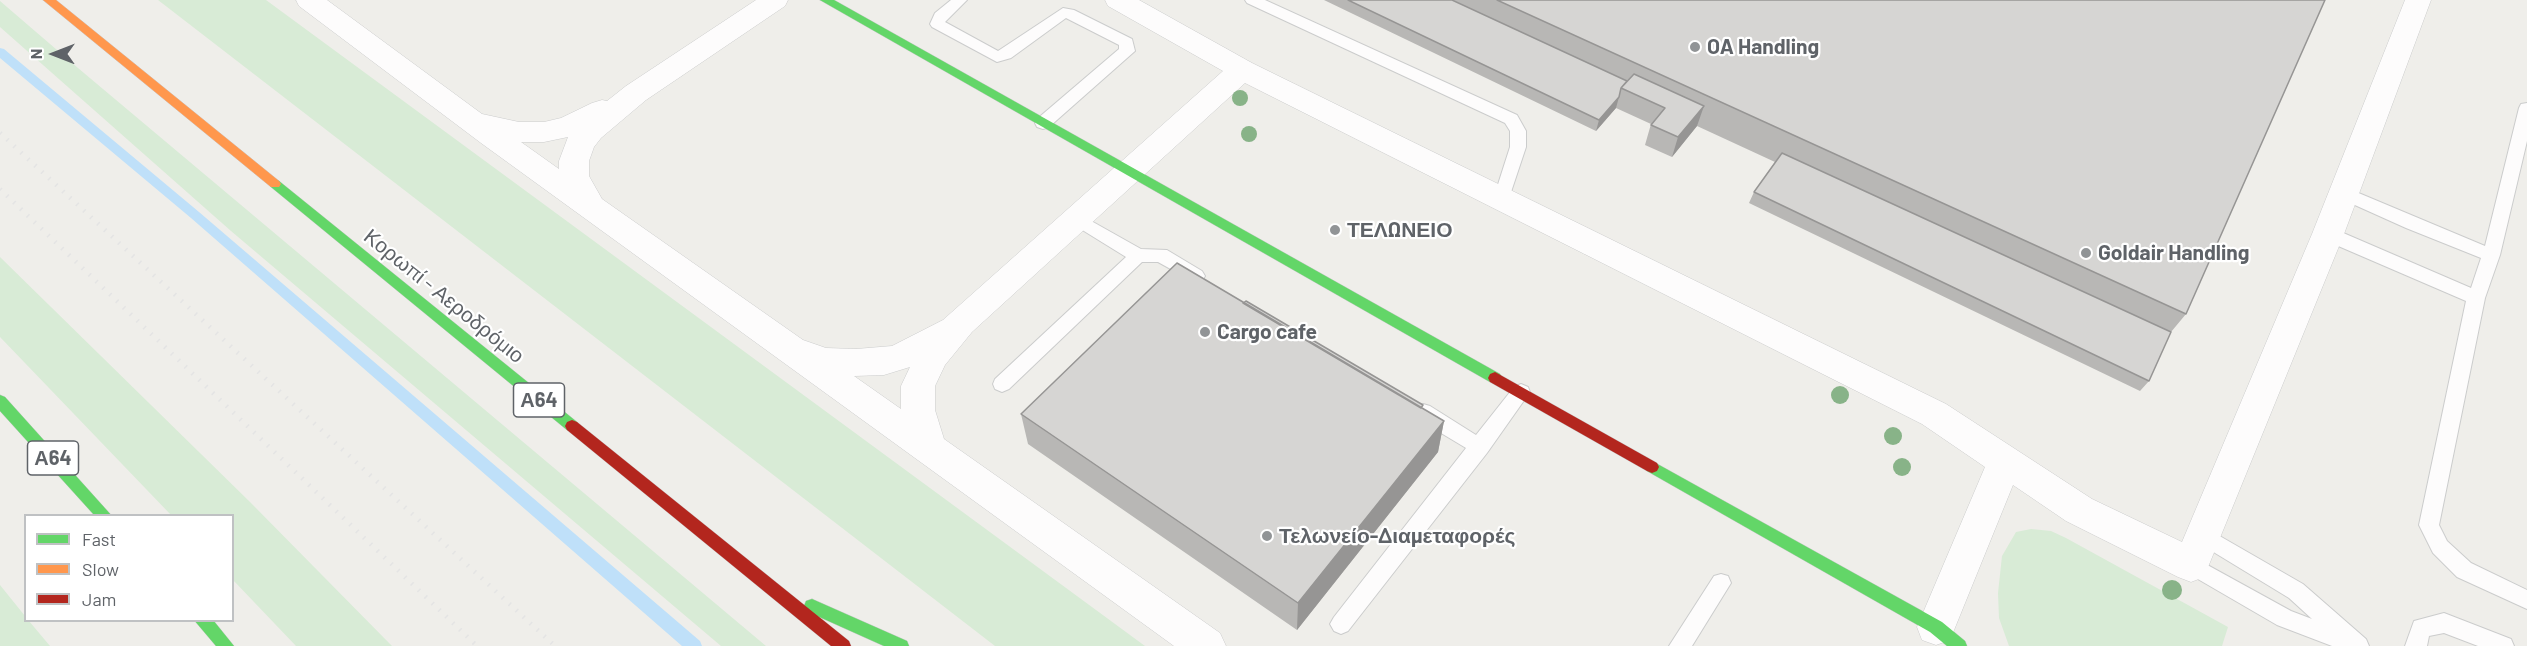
<!DOCTYPE html>
<meta charset="utf-8">
<style>
body{margin:0}
#map{position:relative;width:2527px;height:646px;overflow:hidden;background:#efeeea;font-family:Barlow,sans-serif}
canvas{display:block}
.legend{position:absolute;left:24px;top:514px;width:210px;height:108px;box-sizing:border-box;background:#fff;border:2px solid #bfc1c3;margin:0;padding:8px 10px;list-style:none;font-size:18px;color:#5f6368}
.legend li{display:flex;align-items:center;gap:12px;height:30px}
.legend b{width:30px;border:2px solid #bfc1c3}
.north{position:absolute;left:24px;top:24px;width:60px;height:60px;-webkit-text-stroke:4px #fff;paint-order:stroke;rotate:270deg;font-size:16px;font-weight:700;line-height:24px;text-align:center;color:#5f6368}
.north::after{content:'';display:block;margin:auto;width:21px;height:27px;background:#5f6368;clip-path:polygon(50% 0,100% 100%,50% 72%,0 100%)}
</style>
<div id="map">
<canvas width="2527" height="646"></canvas>
<ul class="legend">
<li><b style="height:8px;background:#63d668"></b>Fast</li>
<li><b style="height:8px;background:#ff974d"></b>Slow</li>
<li><b style="height:8px;background:#b3261e"></b>Jam</li>
</ul>
<div class="north">N</div>
</div>
<script>
const ctx = document.querySelector('canvas').getContext('2d');
ctx.lineJoin = 'round';
function paint(path, color) { ctx.fillStyle = color; ctx.fill(path, 'evenodd'); }
const shape = rows => new Path2D(rows.map(r => 'M' + r).join(''));
function trace(path, color, width, dash) { ctx.strokeStyle = color; ctx.lineWidth = width; ctx.lineCap = dash ? 'butt' : 'round'; ctx.setLineDash(dash || []); ctx.stroke(path); }
function drawText(font, color, halo, rows, align = 'center') {
  ctx.font = font + ' Barlow,sans-serif'; ctx.lineWidth = 4.5; ctx.setLineDash([]); ctx.textBaseline = 'middle'; ctx.strokeStyle = halo; ctx.fillStyle = color; for (const [text, x, y, turn = 0] of rows) {
    ctx.save(); ctx.translate(x, y); ctx.rotate((+turn || 0) * Math.PI / 180); ctx.textAlign = isNaN(turn) ? turn : align; if (halo) ctx.strokeText(text, 0, 0); ctx.fillText(text, 0, 0); ctx.restore();
  }
}
paint(shape([
 [158,0,266,0,1145,646,995,646],
 [0,1,78,68,766,646,721,646,231,231,0,27],
 [0,257,250,502,392,646,296,646,233,580,232,516,171,515,0,337],
 [2031,529,2051,531,2066,538,2228,627,2222,646,2009,646,1999,618,1998,593,2002,556,2016,532],
 [0,585,25,616,26,620,29,621,50,646,0,646]
]), '#d8ebd6');
paint(shape([
 [0,48,4,49,199,212,700,641,702,646,682,646,191,218,0,58,0,48]
]), '#bfe0f9');
const lane = shape([
 [951,0,967,0,945,22,998,51,1063,8,1074,10,1132,39,1135,51,1049,127,1043,129,1037,127,1035,123,1037,119,1119,49,1119,45,1066,18,1011,58,997,62,932,27,930,24,935,13,951,0],
 [1245,0,1265,0,1517,115,1526,131,1526,147,1507,204,1495,204,1493,200,1510,147,1510,131,1505,123,1247,3,1245,0],
 [2527,103,2527,141,2500,255,2485,298,2439,525,2447,541,2471,563,2527,590,2527,609,2457,577,2433,553,2419,525,2466,301,2322,239,2319,234,2322,229,2328,228,2334,229,2471,288,2481,258,2406,228,2337,197,2335,193,2337,189,2349,189,2485,246,2519,108,2521,104,2527,103],
 [1077,213,1141,249,1167,250,1202,271,1205,276,1202,281,1196,283,1158,262,1142,262,1009,389,1002,392,995,389,993,384,995,379,1126,257,1071,223,1069,219,1071,215,1077,213],
 [1521,384,1528,387,1530,392,1487,453,1348,631,1341,634,1334,631,1330,624,1334,617,1466,448,1416,418,1414,412,1416,406,1423,404,1430,406,1476,435,1514,387,1521,384],
 [2204,527,2303,584,2366,639,2369,646,2332,646,2277,625,2184,571,2181,565,2184,559,2191,556,2291,611,2312,619,2289,598,2197,542,2194,536,2197,530,2204,527],
 [1721,574,1728,576,1731,583,1692,646,1669,646,1714,576,1721,574],
 [2444,613,2511,639,2514,646,2478,646,2444,633,2429,636,2427,646,2405,646,2414,621,2444,613]
]);
const street = shape([
 [296,0,327,0,482,114,519,122,544,122,561,118,592,103,602,100,607,101,626,86,756,0,788,0,785,6,646,100,601,138,594,147,589,161,589,176,602,199,803,340,826,348,856,349,892,346,943,320,1223,71,1108,6,1105,0,1139,0,1252,63,1946,404,2092,499,2182,542,2312,234,2405,0,2431,0,2344,234,2204,577,2191,582,2178,577,2066,521,2013,485,1950,640,1936,645,1922,640,1917,627,1985,467,1922,424,1245,83,972,332,945,365,935,386,935,410,944,439,1220,633,1226,646,1174,646,481,143,299,6,296,0],
 [568,137,559,161,559,169,521,142,544,142,568,137],
 [910,367,901,386,901,409,854,376,884,375,910,367]
]);
const fast = shape([
 [820,0,834,0,1500,374,1502,378,1500,382,1490,382,820,0],
 [275,179,279,181,577,422,579,426,577,430,572,432,567,430,271,187,269,184,275,179],
 [0,395,5,397,112,516,95,516,0,411,0,395],
 [1652,461,1942,622,1965,641,1967,646,1947,646,1930,632,1647,471,1645,467,1647,463,1652,461],
 [812,599,907,641,909,646,884,646,806,611,804,606,806,601,812,599],
 [194,620,213,620,234,646,216,646,194,620]
]);
const slow = shape([
 [43,0,56,0,279,181,281,184,279,187,271,187,43,0]
]);
const jam = shape([
 [1495,372,1657,463,1659,467,1657,471,1652,473,1647,471,1490,382,1488,378,1490,374,1495,372],
 [572,420,577,422,849,641,851,646,831,646,567,430,565,426,567,422,572,420]
]);
trace(lane, '#cbcccc', 2);
trace(street, '#cbcccc', 1);
trace(fast, '#cacacb', 1);
trace(slow, '#cacacb', 1);
trace(jam, '#cacacb', 1);
paint(lane, '#fdfcfc');
paint(street, '#fdfcfc');
paint(fast, '#63d668');
paint(slow, '#ff974d');
paint(jam, '#b3261e');
trace(shape([
 [0,133,555,646],
 [0,189,477,646]
]), '#e4e4e4', 4.5, [1.5, 8]);
ctx.fillStyle = '#88b388';
for (const [x, y, r] of [
 [1240,98,8],
 [1249,134,8],
 [1840,395,9],
 [1893,436,9],
 [1902,467,9],
 [2172,590,10]
]) { ctx.beginPath(); ctx.arc(x, y, r, 0, 2 * Math.PI); ctx.fill(); }
paint(shape([
 [1324,0,2325,0,2186,314,2171,332,2149,381,2140,391,1749,203,1754,192,1775,162,1697,126,1672,157,1645,145,1651,124,1616,108,1596,131],
 [1423,409,1444,421,1438,452,1297,630,1028,444,1021,414]
]), '#b8b7b5');
paint(shape([
 [1619,97,1616,108,1596,131,1599,120],
 [1704,106,1697,126,1672,157,1678,137],
 [1444,421,1438,452,1297,630,1298,603]
]), '#969594');
const building = shape([
 [1348,0,1452,0,1627,81,1621,88,1619,97,1599,120,1348,0],
 [1497,0,2325,0,2186,314,1497,0],
 [1634,74,1704,106,1678,137,1651,125,1665,108,1621,88,1634,74],
 [1782,153,2171,332,2149,381,1754,192,1782,153],
 [1177,263,1444,421,1298,603,1021,414,1177,263],
 [1246,301,1423,405,1421,408,1243,303,1246,301]
]);
paint(building, '#d6d5d3');
trace(building, '#969594', 1.5);
for (const [x, y, r, color] of [
 [1695,47,6,"#919496"],
 [1335,230,6,"#919496"],
 [2086,253,6,"#919496"],
 [1205,332,6,"#919496"],
 [1267,536,6,"#919496"]
]) { const dot = new Path2D(); dot.arc(x, y, r, 0, 2 * Math.PI); ctx.fillStyle = color; ctx.fill(dot); trace(dot, '#fff', 2); }
for (const [x, y, w] of [
 [539,400,51],
 [53,458,51]
]) { const box = new Path2D(); box.roundRect(x - w / 2, y - 17, w, 34, 4.5); ctx.fillStyle = '#fff'; ctx.fill(box); trace(box, '#5f6368', 1.5); }
drawText('bold 20px', '#5f6368', null, [
 ["Α64",539,400],
 ["Α64",53,458]
]);
drawText('bold 21px', '#5f6368', '#fff', [
 ["OA Handling",1707,47],
 ["ΤΕΛΩΝΕΙΟ",1347,230],
 ["Goldair Handling",2098,253],
 ["Cargo cafe",1217,332],
 ["Τελωνείο-Διαμεταφορές",1279,536]
], 'left');
drawText('21px', '#5f6368', '#fff', [
 ["Κορωπί - Αεροδρόμιο",444,296,39]
]);
</script>
